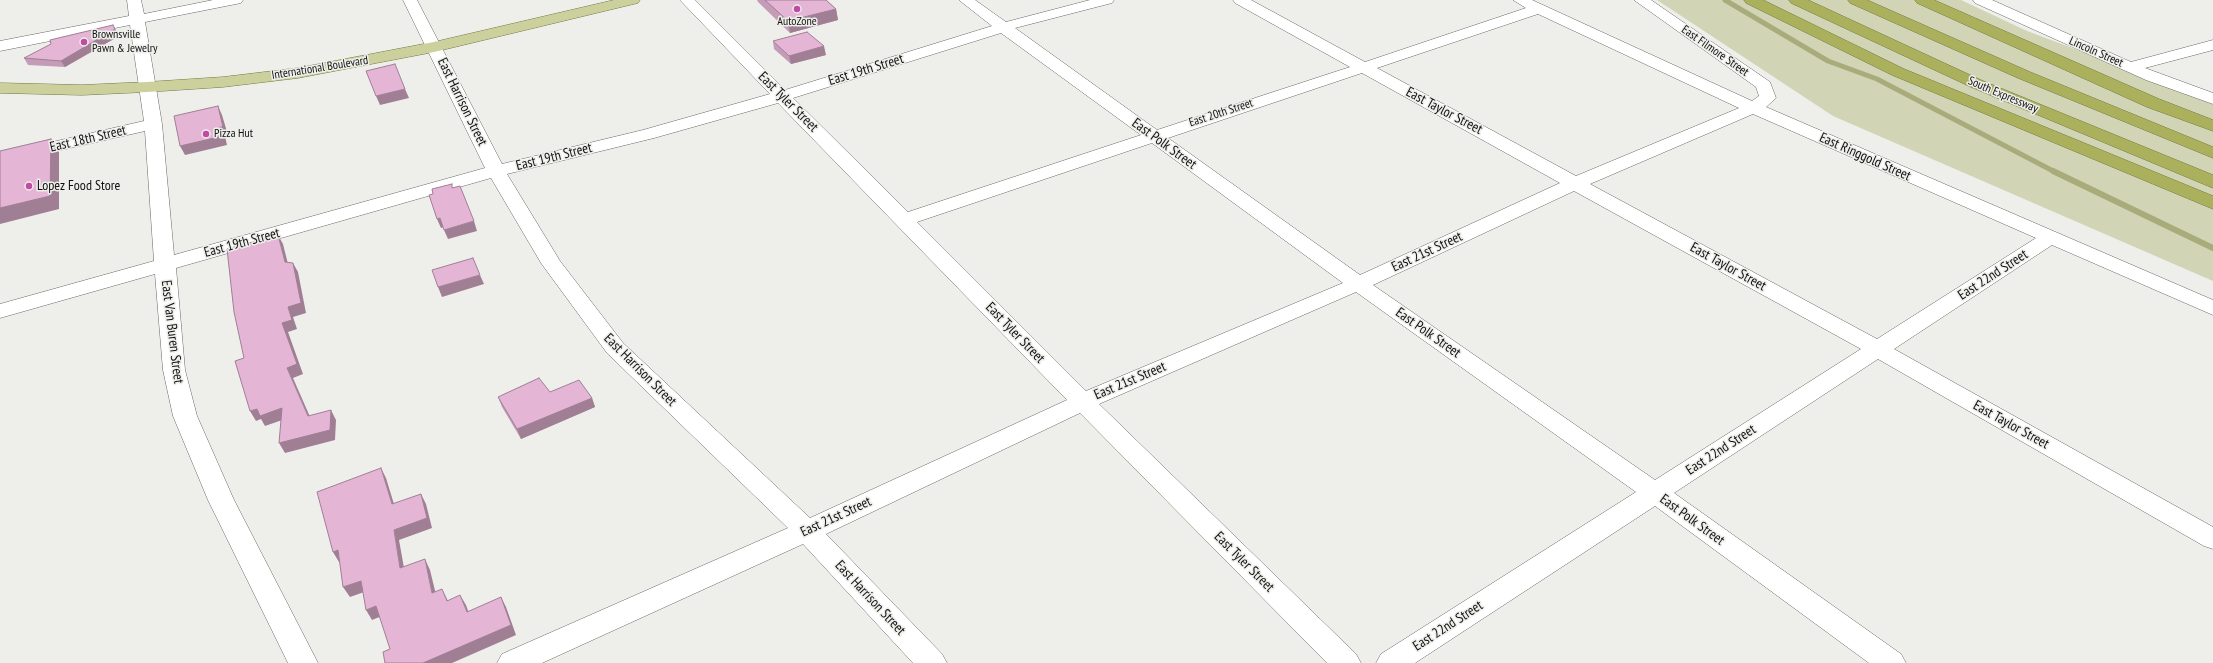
<!DOCTYPE html>
<style>
body{margin:0}
canvas{display:block;background:#eeefeb}
</style>
<canvas width="2213" height="663"></canvas>
<script>
const ctx = document.querySelector('canvas').getContext('2d');
ctx.lineJoin = 'round';
function paint(path, color) { ctx.fillStyle = color; ctx.fill(path, 'evenodd'); }
const shape = rows => new Path2D(rows.map(r => 'M' + r).join(''));
function trace(path, color, width, dash) { ctx.strokeStyle = color; ctx.lineWidth = width; ctx.lineCap = dash ? 'butt' : 'round'; ctx.setLineDash(dash || []); ctx.stroke(path); }
function drawText(font, color, halo, rows, align = 'center') {
  ctx.font = font + ' "PT Sans Narrow",sans-serif'; ctx.lineWidth = 3; ctx.setLineDash([]); ctx.textBaseline = 'middle'; ctx.strokeStyle = halo; ctx.fillStyle = color; for (const [text, x, y, turn = 0] of rows) {
    ctx.save(); ctx.translate(x, y); ctx.rotate((+turn || 0) * Math.PI / 180); ctx.textAlign = isNaN(turn) ? turn : align; if (halo) ctx.strokeText(text, 0, 0); ctx.fillText(text, 0, 0); ctx.restore();
  }
}
paint(shape([
 [1657,0,1961,0,2027,31,2213,101,2213,281,1833,116]
]), '#d1d4b5');
trace(shape([
 [1725,0,1828,61,1877,79,2055,172]
]), '#a8ac7b', 5);
trace(shape([
 [2053,171,2213,248]
]), '#a8ac7b', 6);
const minor = shape([
 [127,0,141,0,144,14,213,0,243,0,241,3,236,4,145,22,162,124,174,255,485,168,403,0,417,0,502,164,643,130,770,94,680,0,695,0,785,90,992,26,959,0,975,0,1006,22,1090,0,1114,0,1112,3,1015,28,1157,130,1350,67,1235,3,1233,0,1251,0,1365,62,1526,8,1513,0,1532,0,1752,101,1759,96,1756,87,1634,0,1651,0,1770,82,1776,98,1766,107,2213,300,2213,315,2052,245,1894,349,2213,527,2213,549,2204,546,1878,359,1674,493,1901,654,1906,663,1869,663,1655,506,1415,663,1376,663,1381,654,1636,492,1356,292,1099,404,1356,654,1361,663,1327,663,1080,413,826,534,942,654,947,663,913,663,803,544,542,663,497,663,502,654,788,528,607,353,541,263,491,178,176,268,185,370,197,416,234,500,318,663,288,663,208,500,173,416,163,370,155,274,0,318,0,304,154,261,145,131,0,164,0,154,144,121,130,25,0,51,0,41,129,16,127,0],
 [1538,14,1739,108,1576,176,1377,68,1538,14],
 [1001,33,1141,135,908,212,793,98,1001,33],
 [1362,73,1560,183,1360,275,1168,138,1362,73],
 [778,103,1067,400,810,518,623,343,560,261,507,174,654,138,778,103],
 [1753,114,2036,238,1877,339,1590,184,1753,114],
 [1152,143,1343,283,1086,391,917,222,1152,143],
 [1574,191,1861,349,1655,480,1373,285,1574,191],
 [1973,0,1992,0,2131,62,2213,40,2213,50,2145,68,2213,93,2213,104,2146,80,1975,3,1973,0]
]);
const major = shape([
 [614,0,640,0,638,3,434,52,298,78,223,87,147,92,82,95,0,93,0,83,82,85,147,82,223,77,298,68,434,42,614,0]
]);
const highway = shape([
 [1744,0,1763,0,1904,69,2213,196,2213,209,1892,75,1746,3,1744,0],
 [1789,0,1808,0,1983,81,2213,175,2213,188,1971,87,1791,3,1789,0],
 [1848,0,1867,0,2030,72,2213,147,2213,158,2018,78,1850,3,1848,0],
 [1915,0,1934,0,2159,99,2213,120,2213,131,2147,107,1917,3,1915,0]
]);
trace(minor, '#686865', 1);
trace(major, '#747841', 1);
trace(highway, '#747841', 1);
paint(minor, '#fff');
paint(major, '#ccd09d');
paint(highway, '#aab05c');
paint(shape([
 [757,0,826,0,836,9,838,20,790,33,758,2],
 [117,31,119,36,65,67,28,65,24,58],
 [773,41,826,55,791,64,774,49],
 [550,392,592,398,595,407,521,439,502,407,498,397]
]), '#c49cb7');
paint(shape([
 [836,9,838,20,790,33,788,21],
 [113,25,119,36,65,67,61,61],
 [824,46,826,55,791,64,789,56],
 [405,89,409,98,380,105,376,96],
 [218,106,222,115,228,135,225,136,227,145,185,155,180,146,220,127],
 [51,139,59,152,59,209,0,224,0,208],
 [440,218,444,227,441,228,437,219],
 [474,221,477,231,448,239,444,230],
 [278,235,283,244,290,272,285,262],
 [293,263,298,272,306,313,293,317,297,329,288,332,303,374,293,378,314,426,308,416,287,368,282,323,288,307],
 [480,275,484,284,442,297,438,287],
 [592,398,595,407,521,439,517,429],
 [282,408,288,418,265,426,261,419,256,421,250,411,257,409],
 [331,410,336,420,335,440,285,453,279,443],
 [381,468,386,478,397,514,392,504],
 [421,494,426,504,432,528,399,540,406,579,400,568,394,530],
 [338,550,344,560,339,562,333,552],
 [425,559,430,570,438,603,432,593],
 [361,581,367,591,350,597,343,587],
 [442,589,447,599,452,611,447,601],
 [460,595,466,605,472,622,467,612],
 [501,597,506,607,516,635,452,663,423,663],
 [376,606,382,616,372,620,366,610]
]), '#a07f95');
const building = shape([
 [765,0,826,0,836,9,788,21,765,0],
 [113,25,115,29,61,61,24,58,51,44,50,40,113,25],
 [807,32,824,46,789,56,773,41,807,32],
 [395,64,405,89,376,96,366,71,395,64],
 [218,106,223,127,220,127,223,136,180,146,174,116,218,106],
 [51,139,50,196,0,208,0,151,51,139],
 [452,184,452,188,460,186,474,221,444,230,440,218,437,219,429,195,433,194,432,189,452,184],
 [278,235,285,262,293,263,301,303,288,307,292,320,282,323,297,364,287,368,308,416,331,410,330,430,279,443,282,408,260,416,257,409,250,411,235,361,244,358,234,312,227,249,278,235],
 [473,258,480,275,438,287,432,270,473,258],
 [539,378,550,392,579,380,592,398,517,429,498,397,539,378],
 [381,468,392,504,421,494,427,518,394,530,400,568,425,559,432,593,442,589,447,601,460,595,467,612,501,597,511,625,423,663,385,663,383,652,390,649,376,606,366,610,361,581,343,587,338,550,333,552,317,492,381,468]
]);
paint(building, '#e4b5d5');
trace(building, '#a07f95', 1);
for (const [x, y, r, color] of [
 [797,9,4,"#c04ba3"],
 [84,42,4,"#c04ba3"],
 [206,134,4,"#c04ba3"],
 [29,186,4,"#c04ba3"]
]) { const dot = new Path2D(); dot.arc(x, y, r, 0, 2 * Math.PI); ctx.fillStyle = color; ctx.fill(dot); trace(dot, '#eeefeb', 1.5); }
drawText('12px', '#111110', '#eeefeb', [
 ["AutoZone",797,22,"center"],
 ["Brownsville",92,35],
 ["Pawn & Jewelry",92,49],
 ["Pizza Hut",214,134]
], 'left');
drawText('12px', '#111110', '#eeefeb', [
 ["East Filmore Street",1715,51,35],
 ["Lincoln Street",2096,52,24],
 ["International Boulevard",320,68,-9],
 ["South Expressway",2003,95,23],
 ["East 20th Street",1221,113,-18]
]);
drawText('14px', '#111110', '#eeefeb', [
 ["East 19th Street",866,70,-17],
 ["East Harrison Street",462,102,64],
 ["East Tyler Street",788,102,45],
 ["East Taylor Street",1444,111,28],
 ["East 18th Street",88,139,-13],
 ["East Polk Street",1164,144,36],
 ["East 19th Street",554,157,-14],
 ["East Ringgold Street",1865,157,24],
 ["East 19th Street",242,243,-15],
 ["East 21st Street",1427,252,-25],
 ["East Taylor Street",1728,267,29],
 ["East 22nd Street",1993,275,-33],
 ["East Van Buren Street",172,332,83],
 ["East Tyler Street",1015,333,46],
 ["East Polk Street",1428,333,35],
 ["East Harrison Street",640,370,45],
 ["East 21st Street",1130,381,-23],
 ["East Taylor Street",2011,425,29],
 ["East 22nd Street",1721,450,-33],
 ["East 21st Street",836,517,-25],
 ["East Polk Street",1692,520,36],
 ["East Tyler Street",1244,562,45],
 ["East Harrison Street",870,598,47],
 ["East 22nd Street",1448,626,-33]
]);
drawText('14px', '#111110', '#eeefeb', [
 ["Lopez Food Store",37,186]
], 'left');
</script>
